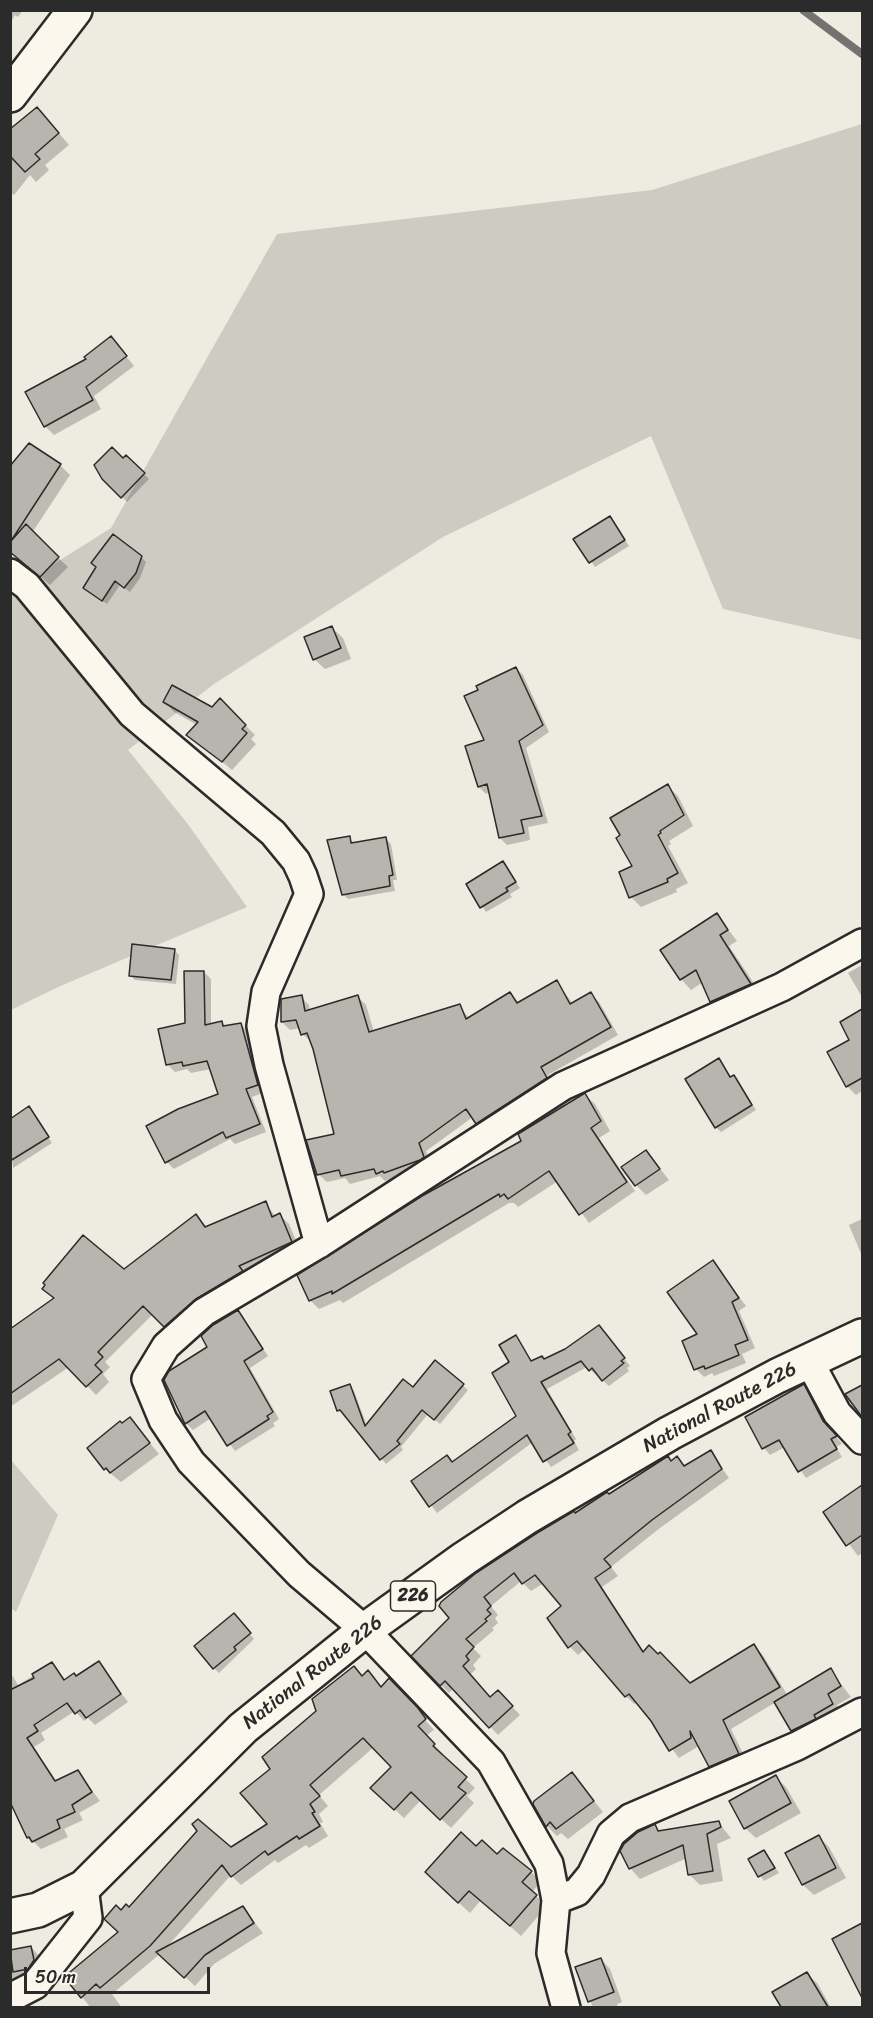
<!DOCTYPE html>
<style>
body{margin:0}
#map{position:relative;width:873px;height:2018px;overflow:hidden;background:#eeebe0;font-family:Sriracha,sans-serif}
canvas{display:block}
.frame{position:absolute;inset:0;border:12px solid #2b2b2b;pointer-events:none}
.scale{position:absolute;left:24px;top:1967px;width:186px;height:27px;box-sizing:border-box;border:3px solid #2b2b2b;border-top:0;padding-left:8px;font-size:18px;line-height:21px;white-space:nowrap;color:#2b2b2b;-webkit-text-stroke:4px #fbf7ec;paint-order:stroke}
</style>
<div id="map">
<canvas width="873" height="2018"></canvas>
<div class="frame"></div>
<div class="scale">50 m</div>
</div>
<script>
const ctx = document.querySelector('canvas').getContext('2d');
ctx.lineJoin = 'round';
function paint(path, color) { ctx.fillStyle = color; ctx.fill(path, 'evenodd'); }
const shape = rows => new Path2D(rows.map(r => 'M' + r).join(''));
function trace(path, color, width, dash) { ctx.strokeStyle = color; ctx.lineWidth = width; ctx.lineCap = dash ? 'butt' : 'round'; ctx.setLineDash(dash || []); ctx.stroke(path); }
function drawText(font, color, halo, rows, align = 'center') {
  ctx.font = font + ' Sriracha,sans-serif'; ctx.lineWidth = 4.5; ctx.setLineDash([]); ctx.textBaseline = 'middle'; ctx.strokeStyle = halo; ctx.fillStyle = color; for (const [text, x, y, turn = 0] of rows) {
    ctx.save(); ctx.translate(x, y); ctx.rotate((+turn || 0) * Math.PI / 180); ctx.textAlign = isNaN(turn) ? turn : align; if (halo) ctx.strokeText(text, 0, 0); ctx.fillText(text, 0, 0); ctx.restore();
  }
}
paint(shape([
 [862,124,862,640,723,609,651,436,443,537,214,684,128,750,187,823,247,907,58,987,11,1010,11,591,111,528,277,234,652,190],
 [11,1460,58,1515,16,1612,10,1607]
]), '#cecbc2');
paint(shape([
 [10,10,23,10,18,17,15,15,10,24],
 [47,119,69,145,45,165,49,170,36,182,30,175,14,195,10,192,10,135],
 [111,338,134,366,94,396,101,409,54,435,45,426,88,359],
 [20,454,60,465,70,475,32,533,68,567,50,585,18,557,22,531,12,524,10,468],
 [126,457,149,479,127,502,103,478],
 [610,518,629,546,595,567,575,539],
 [141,557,146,562,140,578,130,592,120,585,107,604,85,588],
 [332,628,343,638,351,659,325,669,314,659],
 [516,668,523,675,549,732,526,748,548,823,528,827,530,840,507,845,500,838,490,792,486,794,479,787,486,741,480,690],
 [220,700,255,735,251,739,256,744,232,770,189,735,197,725,174,712,165,702,212,708],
 [667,786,678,796,693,826,669,841,671,844,668,846,688,883,676,889,677,892,641,907,631,897,634,867,622,835],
 [349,838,354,843,386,839,391,844,397,880,393,880,395,891,348,899,343,894],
 [503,863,520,888,510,894,512,897,486,912,468,885],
 [717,915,737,941,729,946,761,994,722,1012,712,1001,703,982,691,990,681,979],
 [174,950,179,955,176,984,135,980,130,975],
 [862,965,862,997,848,973],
 [204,972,211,979,211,1025,222,1022,226,1027,241,1024,248,1032,265,1092,252,1097,266,1132,235,1144,230,1139,174,1169,167,1162,220,1095,211,1069,191,1073,187,1069,175,1072,167,1064,187,1024],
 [557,982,573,1004,591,994,599,1002,618,1035,548,1075,554,1086,485,1131,473,1117,426,1151,431,1166,385,1181,380,1176,350,1184,345,1178,327,1182,318,1174,336,1135,312,1042,302,1034,300,1028,290,1030,282,1022,301,997,309,1005,310,1011,358,997,366,1005,374,1032,459,1006,469,1018,510,994,519,1003],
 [862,1011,862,1091,856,1095,847,1086,851,1040,842,1022],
 [718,1060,732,1078,739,1082,756,1110,721,1132,716,1127],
 [585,1095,595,1104,610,1131,599,1138,635,1191,589,1223,558,1181,518,1207,514,1203,509,1203,343,1303,340,1300,319,1309,310,1300],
 [29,1108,52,1143,13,1168,10,1120],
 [646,1151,669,1180,646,1195,636,1185],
 [265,1203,276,1217,280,1215,289,1224,300,1250,174,1334,153,1314,105,1362,110,1367,103,1374,109,1382,96,1395,69,1367,10,1407,10,1338,55,1299,44,1289,124,1271,196,1215,207,1227],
 [862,1219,862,1256,849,1225],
 [712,1262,746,1306,739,1311,755,1348,742,1354,746,1363,714,1376,712,1373,704,1377,696,1369],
 [238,1312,268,1356,250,1368,279,1419,273,1423,275,1426,235,1451,211,1418,193,1430,186,1423,165,1380,209,1347],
 [605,1334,630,1366,627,1368,629,1371,609,1386,587,1367,547,1389,576,1439,574,1441,579,1450,551,1467,533,1442,437,1513,413,1481,447,1457,453,1463,518,1417,511,1363,515,1337,533,1362,545,1361],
 [435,1362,468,1390,440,1424,428,1414,401,1447,403,1450,386,1464,345,1415,338,1410,349,1386,354,1391,367,1426,413,1389],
 [803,1386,810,1393,830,1429,842,1444,836,1447,842,1457,806,1478,785,1447,770,1455,764,1448],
 [130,1419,159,1454,121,1482,105,1469,122,1425],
 [710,1452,729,1478,660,1528,611,1567,618,1576,602,1587,644,1652,690,1685,754,1646,762,1654,788,1696,830,1670,851,1697,837,1705,843,1715,802,1741,792,1730,776,1702,731,1729,747,1762,719,1774,711,1766,699,1746,679,1758,637,1702,634,1704,626,1696,585,1649,578,1655,570,1647,549,1618,563,1607,544,1583,531,1591,521,1581,491,1606,498,1615,495,1618,498,1623,492,1628,494,1630,473,1648,481,1656,473,1665,476,1669,470,1675,490,1698,506,1700,520,1715,498,1735,454,1688,449,1693,413,1656,575,1515,677,1458,686,1467],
 [860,1488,862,1491,862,1553,858,1556,825,1512],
 [239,1620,254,1639,219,1673,214,1668],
 [98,1663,128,1702,95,1725,88,1718,84,1721,75,1711,41,1733,45,1740,34,1747,57,1782,78,1772,100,1801,79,1813,83,1820,64,1829,68,1837,41,1849,29,1837,10,1800,10,1672,18,1685,52,1664,66,1681,77,1678],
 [362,1677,377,1682,382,1688,398,1690,434,1730,426,1736,443,1754,441,1756,475,1788,467,1796,474,1803,451,1828,421,1800,404,1818,372,1788,393,1767,374,1747,319,1795,328,1806,319,1814,323,1822,320,1823,328,1836,309,1848,306,1845,278,1863,275,1860,241,1885,231,1875,165,1949,243,1908,263,1933,214,1964,195,1986,160,1954,112,1994,122,2008,91,2008,66,1977,120,1933,121,1912,269,1825,272,1769],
 [572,1774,603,1812,568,1839,561,1833,557,1836,547,1826],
 [775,1777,786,1787,801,1813,756,1838,745,1828],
 [718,1822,731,1838,717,1844,723,1881,700,1885,689,1874,687,1858,640,1879,630,1868,655,1826,661,1832],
 [819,1837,829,1847,846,1878,814,1895,803,1885,787,1854],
 [476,1848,531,1872,541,1882,532,1892,547,1906,521,1936,481,1900,470,1913,437,1883],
 [764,1852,779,1873,764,1881,750,1860],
 [860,1926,862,1928,862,1994,834,1940],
 [31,1947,41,1958,44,1971,10,1987,10,1952],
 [601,1959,610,1969,622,2002,617,2004,618,2008,593,2008,577,1968],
 [807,1974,818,1984,831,2008,783,2008,774,1993]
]), '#0003');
trace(shape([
 [803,10,862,54]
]), '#74726e', 8);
const building = shape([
 [37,107,59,133,35,154,40,159,25,172,10,156,10,129,37,107],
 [111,336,127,356,86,387,93,400,44,427,25,392,86,359,84,357,111,336],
 [29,443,61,464,11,541,26,524,59,557,40,577,10,552,10,466,29,443],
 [112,447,123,458,126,455,145,473,121,498,102,479,94,465,112,447],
 [610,516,625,540,589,563,573,539,610,516],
 [113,534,142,556,136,573,124,588,115,581,102,601,83,588,96,567,91,563,113,534],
 [332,626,341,648,313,660,304,637,332,626],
 [516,667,543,725,519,741,542,816,521,820,524,833,499,838,487,784,478,787,465,746,484,740,464,696,478,690,476,686,516,667],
 [172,685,212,707,220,698,246,725,242,729,247,733,222,762,186,735,198,722,163,702,172,685],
 [668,784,684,815,660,831,661,833,658,835,678,873,667,879,668,882,629,898,619,872,632,866,616,838,620,835,610,818,668,784],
 [350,836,351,843,386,837,393,875,389,876,390,886,342,895,327,840,350,836],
 [503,861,516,882,506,888,508,891,480,908,466,884,503,861],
 [717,913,728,930,720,935,751,984,710,1002,696,970,680,980,660,950,717,913],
 [132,944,175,949,171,980,129,976,132,944],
 [184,971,204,971,205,1025,222,1021,223,1026,241,1023,258,1085,246,1089,260,1124,226,1138,223,1132,165,1163,146,1126,178,1109,218,1094,207,1061,183,1066,182,1062,166,1065,158,1029,185,1023,184,971],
 [557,980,570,1004,591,992,611,1027,541,1067,547,1078,476,1124,466,1109,419,1143,424,1157,420,1160,384,1173,383,1171,376,1174,374,1169,341,1176,339,1170,317,1175,306,1140,334,1134,313,1049,307,1033,301,1035,296,1020,281,1022,281,999,302,995,305,1011,358,995,369,1032,460,1004,466,1019,510,992,517,1003,557,980],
 [862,1009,862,1078,846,1087,827,1052,849,1040,840,1022,862,1009],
 [719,1058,730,1077,734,1075,752,1105,715,1128,685,1079,719,1058],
 [585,1093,601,1121,591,1128,627,1182,579,1215,549,1171,508,1199,504,1194,500,1197,499,1194,332,1294,332,1291,309,1301,297,1275,422,1196,521,1141,518,1134,585,1093],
 [29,1106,49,1137,10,1161,10,1119,29,1106],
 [646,1150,660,1169,635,1186,621,1167,646,1150],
 [266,1201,272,1217,280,1213,292,1242,239,1266,243,1271,196,1299,164,1327,143,1306,98,1352,103,1357,95,1365,102,1372,86,1387,59,1359,10,1394,10,1329,54,1298,42,1289,45,1285,43,1283,83,1235,124,1269,196,1214,205,1227,266,1201],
 [713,1260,739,1298,732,1302,748,1340,735,1345,739,1355,705,1369,704,1366,694,1370,682,1341,697,1334,667,1292,713,1260],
 [238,1310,263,1349,244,1361,273,1412,267,1416,269,1419,227,1446,205,1411,185,1424,164,1380,169,1371,207,1347,201,1336,213,1325,238,1310],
 [599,1325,625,1358,621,1361,624,1363,602,1381,592,1368,589,1371,581,1361,541,1382,571,1432,568,1434,574,1443,543,1462,527,1435,429,1507,411,1481,447,1455,452,1462,516,1416,492,1373,509,1362,499,1345,516,1335,531,1361,542,1356,544,1359,565,1349,599,1325],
 [435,1360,464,1384,434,1420,422,1410,397,1441,400,1444,380,1460,340,1410,337,1411,330,1391,350,1384,365,1426,403,1379,413,1387,435,1360],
 [804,1384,823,1421,837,1436,831,1439,837,1449,798,1472,779,1440,762,1449,745,1417,804,1384],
 [862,1385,862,1417,845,1394,862,1385],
 [130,1417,150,1443,110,1473,106,1468,104,1470,87,1448,120,1421,122,1423,130,1417],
 [711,1450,722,1469,652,1520,604,1559,611,1567,595,1578,643,1652,649,1645,658,1654,660,1652,690,1683,754,1644,780,1687,723,1720,739,1754,709,1767,690,1731,691,1738,669,1751,651,1721,629,1694,625,1697,577,1641,568,1648,547,1618,561,1606,535,1575,522,1584,514,1573,484,1597,491,1606,487,1610,491,1614,485,1619,487,1621,466,1639,474,1647,466,1656,469,1660,463,1666,490,1697,498,1690,513,1706,489,1728,445,1681,440,1686,411,1656,449,1618,439,1606,441,1602,476,1573,537,1533,574,1511,575,1513,607,1492,609,1494,668,1456,671,1461,677,1456,684,1466,711,1450],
 [862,1485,862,1535,846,1546,823,1512,862,1485],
 [234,1613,251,1633,234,1647,236,1650,213,1669,194,1646,234,1613],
 [99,1661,121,1694,86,1718,80,1710,75,1714,67,1703,34,1725,38,1731,27,1738,55,1781,78,1770,92,1792,72,1805,75,1812,57,1820,60,1828,32,1842,29,1837,27,1838,10,1802,10,1690,34,1678,32,1674,52,1662,64,1680,74,1673,76,1676,99,1661],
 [354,1666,362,1676,368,1670,381,1687,389,1678,418,1708,426,1719,418,1726,435,1744,433,1746,467,1777,458,1787,466,1793,440,1820,411,1792,394,1810,370,1788,391,1767,363,1738,310,1785,320,1796,310,1804,315,1812,312,1813,320,1826,299,1839,297,1836,268,1855,265,1851,231,1877,222,1865,150,1946,100,1988,96,1984,81,1998,64,1977,118,1932,104,1919,116,1905,121,1910,126,1904,129,1907,197,1831,192,1824,198,1819,231,1847,267,1824,240,1793,270,1769,262,1757,316,1711,312,1699,354,1666],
 [831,1668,841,1686,828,1694,833,1704,814,1715,816,1719,791,1731,774,1702,831,1668],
 [572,1772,594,1801,556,1829,550,1822,546,1827,533,1804,534,1801,572,1772],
 [776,1775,791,1803,744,1829,729,1801,776,1775],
 [719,1821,721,1827,707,1834,713,1871,688,1875,683,1845,629,1869,620,1851,624,1844,638,1832,655,1824,658,1831,719,1821],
 [461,1832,476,1846,482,1840,497,1854,503,1848,532,1871,522,1882,537,1895,510,1926,469,1891,458,1903,425,1872,461,1832],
 [819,1835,836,1868,802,1885,785,1853,819,1835],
 [764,1850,775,1868,758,1877,748,1859,764,1850],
 [243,1906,254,1923,205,1955,184,1978,156,1952,243,1906],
 [862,1923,862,1998,832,1939,862,1923],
 [31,1946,34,1960,28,1969,13,1972,10,1950,31,1946],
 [601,1958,614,1992,588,2002,575,1967,601,1958],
 [807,1972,828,2007,781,2007,772,1992,807,1972]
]);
paint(building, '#b8b5ae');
trace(building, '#2b2b2b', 1.5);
const street = shape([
 [10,573,27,586,132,714,273,833,296,861,303,876,309,894,266,992,261,1026,269,1065,319,1244],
 [809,1361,837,1413,862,1440],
 [556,1900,577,1892,591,1875,611,1834,630,1818,797,1746,862,1712],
 [10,1998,35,1985,88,1918,84,1887],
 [566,2008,551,1953,556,1900,549,1864,491,1762,365,1630,299,1574,191,1462,163,1420,146,1379,166,1346,204,1312,319,1244,563,1086,782,987,862,943]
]);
const secondary = shape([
 [10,95,75,10]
]);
const highway = shape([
 [10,1916,38,1910,84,1887,243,1728,365,1630,465,1558,527,1517,670,1433,777,1376,862,1336]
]);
trace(street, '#2b2b2b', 32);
trace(secondary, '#2b2b2b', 38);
trace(highway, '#2b2b2b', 38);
trace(street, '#fbf7ec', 27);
trace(secondary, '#fbf7ec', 33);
trace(highway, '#fbf7ec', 33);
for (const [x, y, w] of [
 [413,1596,45]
]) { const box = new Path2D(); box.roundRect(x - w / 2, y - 15, w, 30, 4.5); ctx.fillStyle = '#fbf7ec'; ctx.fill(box); trace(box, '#2b2b2b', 1.5); }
drawText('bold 18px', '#2b2b2b', null, [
 ["226",413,1596]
]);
drawText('20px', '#2b2b2b', '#fbf7ec', [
 ["National Route 226",720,1408,-28],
 ["National Route 226",313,1673,-38]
]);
</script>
